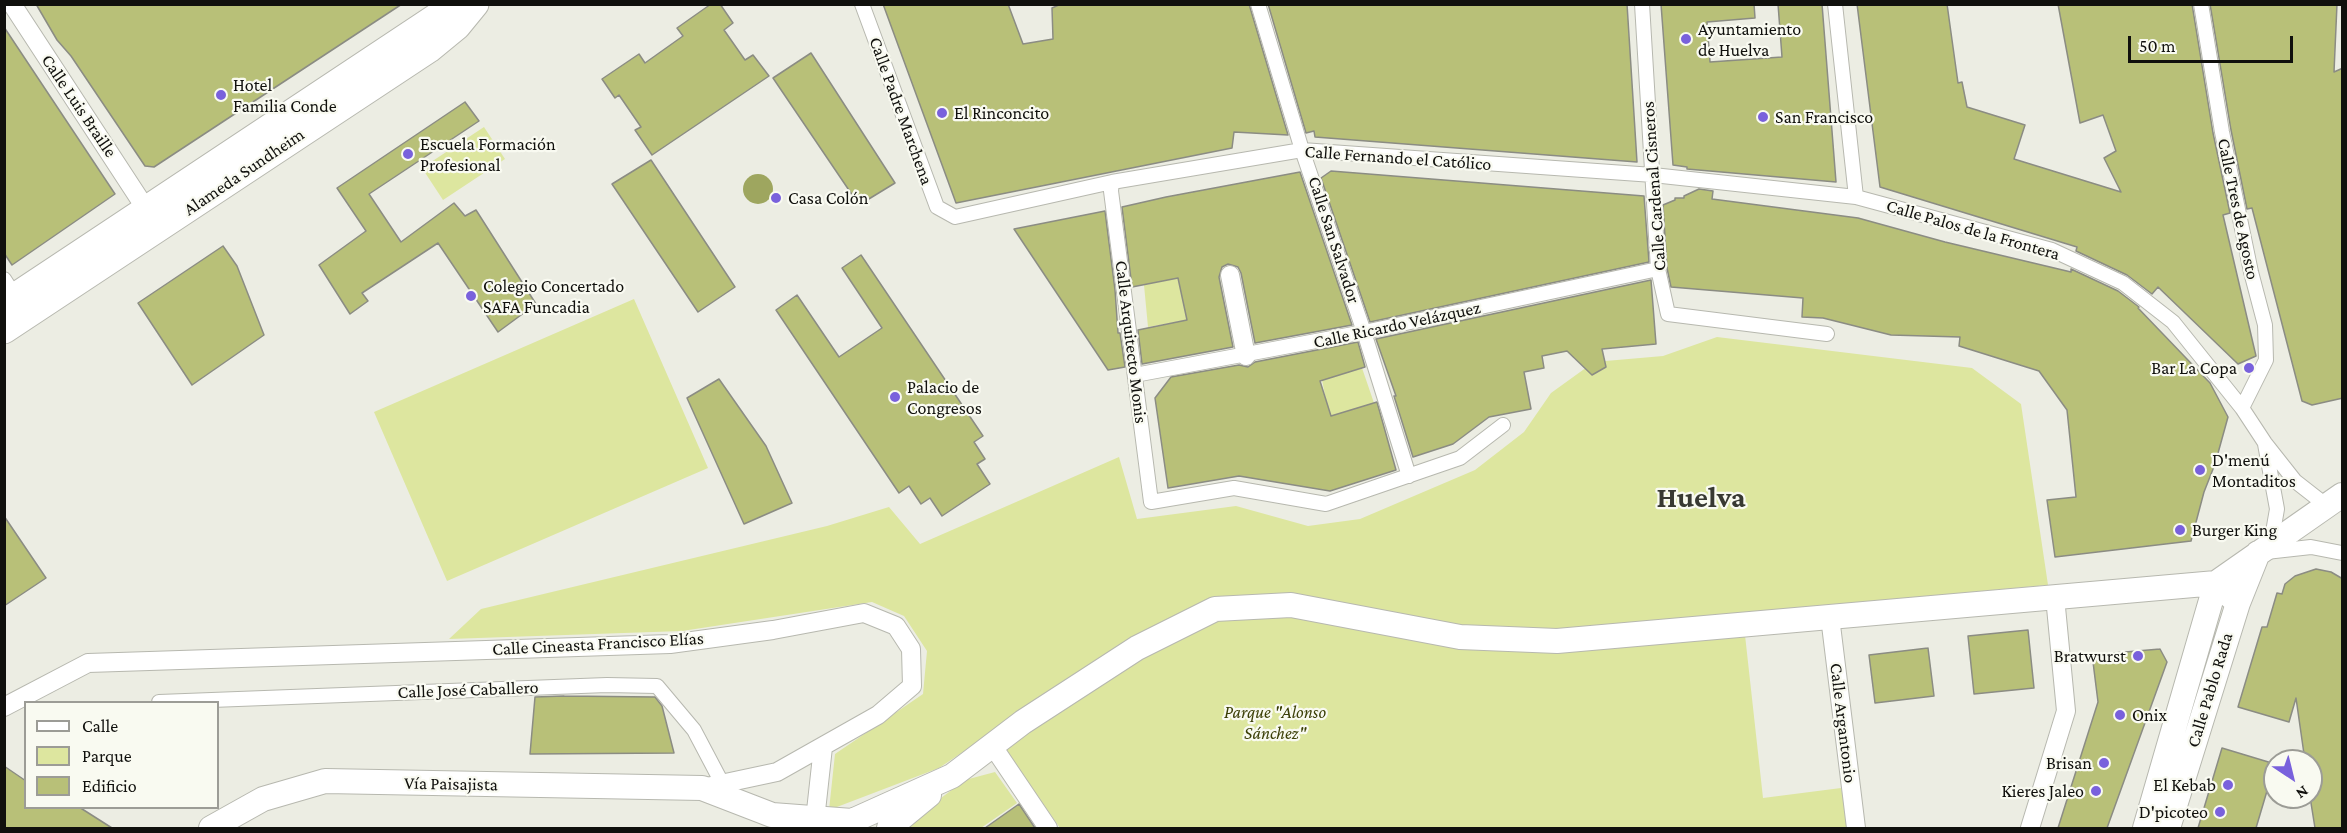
<!DOCTYPE html>
<meta charset="utf-8">
<style>
body{margin:0}
#map{position:relative;width:2347px;height:833px;overflow:hidden;background:#ecede3;font-family:"Crimson Pro",serif}
canvas{display:block}
.frame{position:absolute;inset:0;border:6px solid #10100d;pointer-events:none}
.legend{position:absolute;left:24px;top:701px;width:195px;height:108px;box-sizing:border-box;background:#f9faf1;border:2px solid #9c9c96;margin:0;padding:8px 10px;list-style:none;font-size:18px;color:#10100d}
.legend li{display:flex;align-items:center;gap:12px;height:30px}
.legend b{width:30px;border:2px solid #9c9c96}
.north{position:absolute;left:2263px;top:749px;width:60px;height:60px;box-sizing:border-box;background:#f9faf1;border:2px solid #9c9c96;border-radius:50%;rotate:145deg;font-size:16px;font-weight:700;line-height:24px;text-align:center;color:#10100d}
.north::after{content:'';display:block;margin:auto;width:21px;height:27px;background:#7961dc;clip-path:polygon(50% 0,100% 100%,50% 72%,0 100%)}
.scale{position:absolute;left:2128px;top:36px;width:165px;height:27px;box-sizing:border-box;border:3px solid #10100d;border-top:0;padding-left:8px;font-size:18px;line-height:21px;white-space:nowrap;color:#10100d;-webkit-text-stroke:4px #f9faf1;paint-order:stroke}
</style>
<div id="map">
<canvas width="2347" height="833"></canvas>
<div class="frame"></div>
<ul class="legend">
<li><b style="height:8px;background:#fff"></b>Calle</li>
<li><b style="height:16px;background:#dde69f"></b>Parque</li>
<li><b style="height:16px;background:#b8c078"></b>Edificio</li>
</ul>
<div class="north">N</div>
<div class="scale">50 m</div>
</div>
<script>
const ctx = document.querySelector('canvas').getContext('2d');
ctx.lineJoin = 'round';
function paint(path, color) { ctx.fillStyle = color; ctx.fill(path, 'evenodd'); }
const shape = rows => new Path2D(rows.map(r => 'M' + r).join(''));
function trace(path, color, width, dash) { ctx.strokeStyle = color; ctx.lineWidth = width; ctx.lineCap = dash ? 'butt' : 'round'; ctx.setLineDash(dash || []); ctx.stroke(path); }
function drawText(font, color, halo, rows, align = 'center') {
  ctx.font = font + ' "Crimson Pro",serif'; ctx.lineWidth = 4.5; ctx.setLineDash([]); ctx.textBaseline = 'middle'; ctx.strokeStyle = halo; ctx.fillStyle = color; for (const [text, x, y, turn = 0] of rows) {
    ctx.save(); ctx.translate(x, y); ctx.rotate((+turn || 0) * Math.PI / 180); ctx.textAlign = isNaN(turn) ? turn : align; if (halo) ctx.strokeText(text, 0, 0); ctx.fillText(text, 0, 0); ctx.restore();
  }
}
paint(shape([
 [484,127,505,159,443,200,422,168],
 [1178,278,1187,320,1148,327,1144,285],
 [634,299,708,468,447,581,374,412],
 [1717,337,1972,368,2021,404,2048,585,1561,630,1460,627,1290,594,1123,644,939,768,829,810,835,754,923,694,927,651,904,616,872,602,682,631,449,639,481,609,827,526,889,507,920,544,1119,457,1137,519,1236,506,1308,526,1360,519,1475,470,1524,432,1551,393,1594,362,1663,356],
 [1362,368,1374,403,1313,422,1326,400,1322,380],
 [1292,615,1457,647,1745,635,1763,798,1841,788,1849,828,1060,828,1003,746,1139,657,1220,618],
 [995,772,1017,803,981,828,901,828,965,780]
]), '#dde69f');
paint(shape([
 '743 189a15 15 0 1 1 30 0a15 15 0 1 1-30 0Z'
]), '#9ea65f');
const building = shape([
 [36,4,402,4,154,167,145,166,71,56,57,40,36,4],
 [711,4,720,4,733,23,724,30,745,60,753,55,769,76,652,155,635,130,641,127,619,95,615,98,602,79,639,54,645,63,683,36,677,28,711,4],
 [883,4,1008,4,1023,44,1053,39,1052,8,1061,4,1249,4,1288,135,1234,132,1232,148,956,203,883,4],
 [1268,4,1627,4,1637,162,1315,137,1314,131,1306,133,1268,4],
 [1661,4,1754,4,1755,18,1707,22,1710,62,1782,57,1778,4,1822,4,1836,182,1687,169,1687,167,1673,165,1661,4],
 [1857,4,1947,4,1958,83,1962,82,1967,107,2025,125,2014,159,2121,192,2104,158,2116,151,2103,115,2080,123,2058,4,2192,4,2213,133,2230,213,2223,215,2256,356,2238,364,2158,287,2152,294,2127,275,2076,251,2077,247,1880,187,1857,4],
 [2210,4,2337,4,2334,72,2343,68,2343,398,2312,405,2302,401,2252,208,2247,209,2231,130,2210,4],
 [4,27,115,194,12,265,4,253,4,27],
 [811,53,895,183,859,205,773,78,811,53],
 [465,102,479,121,369,194,401,242,454,203,465,216,476,210,536,304,498,332,438,243,362,293,368,301,350,314,319,265,366,231,337,188,465,102],
 [651,160,735,287,698,312,612,184,651,160],
 [1331,171,1644,196,1649,262,1370,322,1321,178,1331,171],
 [1300,172,1352,325,1255,343,1241,273,1238,267,1228,264,1222,267,1219,277,1233,347,1142,364,1138,330,1187,320,1178,278,1132,287,1122,207,1166,197,1300,172],
 [1699,189,1713,191,1712,199,1858,218,1945,242,2071,272,2071,269,2118,291,2139,307,2138,308,2210,383,2228,417,2215,464,2204,492,2191,541,2055,557,2047,500,2076,497,2067,410,2039,371,1959,346,1960,337,1891,335,1823,318,1802,317,1803,298,1671,287,1667,268,1663,205,1675,200,1675,198,1684,198,1684,196,1699,189],
 [1105,211,1115,290,1118,333,1120,333,1125,367,1108,370,1014,229,1105,211],
 [223,246,237,266,264,335,192,385,138,303,223,246],
 [861,255,983,436,974,442,985,459,977,464,990,484,942,516,930,498,921,504,909,486,899,493,776,310,797,295,839,357,882,328,842,268,861,255],
 [1651,280,1656,344,1602,349,1606,367,1592,375,1567,351,1542,356,1544,368,1524,372,1531,409,1489,417,1453,444,1413,457,1394,396,1396,396,1376,339,1651,280],
 [1358,342,1365,367,1320,381,1331,416,1377,402,1396,470,1330,491,1239,476,1168,488,1155,398,1171,377,1239,365,1248,367,1255,362,1358,342],
 [719,379,766,446,792,503,744,524,687,398,719,379],
 [4,516,46,578,4,606,4,516],
 [2316,569,2331,572,2343,579,2343,828,2315,828,2311,803,2311,761,2305,761,2296,698,2289,722,2238,707,2262,627,2267,627,2277,593,2282,594,2285,584,2295,576,2316,569],
 [2028,630,2034,688,1974,694,1968,636,2028,630],
 [1928,648,1934,696,1875,703,1869,655,1928,648],
 [2160,649,2167,662,2107,828,2058,828,2098,702,2093,662,2102,654,2160,649],
 [564,696,655,697,662,706,674,753,530,754,535,697,564,696],
 [2222,748,2275,764,2256,828,2198,828,2222,748],
 [4,766,26,781,26,807,79,807,112,828,4,828,4,766],
 [1019,804,1035,828,985,828,1019,804]
]);
paint(building, '#b8c078');
trace(building, '#8b8c83', 1.5);
const pedestrian = shape([
 [862,4,937,207,955,217,1112,182,1302,150,1653,175,1856,197,2052,250,2123,283,2173,322,2242,408,2265,443,2295,481,2327,506],
 [1258,4,1302,150,1364,332,1409,476],
 [1642,4,1658,269,1668,314,1827,334],
 [1835,4,1856,197],
 [2201,4,2222,132,2251,272,2265,325,2266,360,2242,408],
 [1112,182,1111,191,1151,502,1234,488,1326,504,1460,458,1503,425],
 [4,279,15,296],
 [1135,375,1364,332,1658,269],
 [2265,544,2273,532,2277,509,2265,444],
 [2266,552,2311,547,2342,553],
 [159,702,607,685,657,686,694,730,723,785]
]);
const minor = shape([
 [12,4,146,209],
 [1230,275,1246,356],
 [1830,617,1856,828],
 [4,707,88,663,670,644,773,630,864,613,896,626,911,649,912,686,878,715,777,772,702,788],
 [992,745,1048,828],
 [815,820,823,747],
 [2030,828,2066,711,2055,597]
]);
const tertiary = shape([
 [2216,583,2342,495],
 [211,828,263,799,325,781,702,788,772,815,852,821,952,776,1023,722,1137,648,1215,609,1291,605,1460,637,1557,641,2216,583,2238,603],
 [889,828,929,795],
 [2145,828,2216,583],
 [2168,828,2238,603,2258,553]
]);
const secondary = shape([
 [4,304,456,4],
 [4,330,429,49,457,26,475,4]
]);
trace(pedestrian, '#b7b8af', 16);
trace(minor, '#b7b8af', 20);
trace(tertiary, '#b7b8af', 26);
trace(secondary, '#b7b8af', 29);
trace(pedestrian, '#fff', 14);
trace(minor, '#fff', 18);
trace(tertiary, '#fff', 24);
trace(secondary, '#fff', 27);
for (const [x, y, r, color] of [
 [1686,39,6,"#7961dc"],
 [221,95,6,"#7961dc"],
 [942,113,6,"#7961dc"],
 [1763,117,6,"#7961dc"],
 [408,154,6,"#7961dc"],
 [776,198,6,"#7961dc"],
 [471,296,6,"#7961dc"],
 [2249,368,6,"#7961dc"],
 [895,397,6,"#7961dc"],
 [2200,470,6,"#7961dc"],
 [2180,530,6,"#7961dc"],
 [2138,656,6,"#7961dc"],
 [2120,715,6,"#7961dc"],
 [2104,763,6,"#7961dc"],
 [2228,785,6,"#7961dc"],
 [2096,791,6,"#7961dc"],
 [2220,812,6,"#7961dc"]
]) { const dot = new Path2D(); dot.arc(x, y, r, 0, 2 * Math.PI); ctx.fillStyle = color; ctx.fill(dot); trace(dot, '#f9faf1', 2); }
drawText('18px', '#10100d', '#f9faf1', [
 ["Ayuntamiento",1698,29],
 ["de Huelva",1698,50],
 ["Hotel",233,85],
 ["Familia Conde",233,106],
 ["El Rinconcito",954,113],
 ["San Francisco",1775,117],
 ["Escuela Formación",420,144],
 ["Profesional",420,165],
 ["Casa Colón",788,198],
 ["Colegio Concertado",483,286],
 ["SAFA Funcadia",483,307],
 ["Bar La Copa",2237,368,"right"],
 ["Palacio de",907,387],
 ["Congresos",907,408],
 ["D'menú",2212,460],
 ["Montaditos",2212,481],
 ["Burger King",2192,530],
 ["Bratwurst",2126,656,"right"],
 ["Onix",2132,715],
 ["Brisan",2092,763,"right"],
 ["El Kebab",2216,785,"right"],
 ["Kieres Jaleo",2084,791,"right"],
 ["D'picoteo",2208,812,"right"]
], 'left');
drawText('18px', '#10100d', '#f9faf1', [
 ["Calle Luis Braille",79,106,56],
 ["Calle Padre Marchena",901,111,70],
 ["Calle Fernando el Católico",1398,158,4],
 ["Alameda Sundheim",244,172,-34],
 ["Calle Cardenal Cisneros",1654,186,-94],
 ["Calle Tres de Agosto",2238,209,78],
 ["Calle Palos de la Frontera",1973,230,16],
 ["Calle San Salvador",1334,240,72],
 ["Calle Ricardo Velázquez",1397,325,-12],
 ["Calle Arquitecto Monis",1131,342,83],
 ["Calle Cineasta Francisco Elías",598,644,-3],
 ["Calle José Caballero",468,690,-2],
 ["Calle Pablo Rada",2210,690,-73],
 ["Calle Argantonio",1843,723,83],
 ["Vía Paisajista",451,784,1]
]);
drawText('italic 18px', '#3b3f06', '#f9faf1', [
 ["Parque \"Alonso",1275,712],
 ["Sánchez\"",1275,733]
]);
drawText('bold 30px', '#383932', '#f9faf1', [
 ["Huelva",1701,498]
]);
</script>
